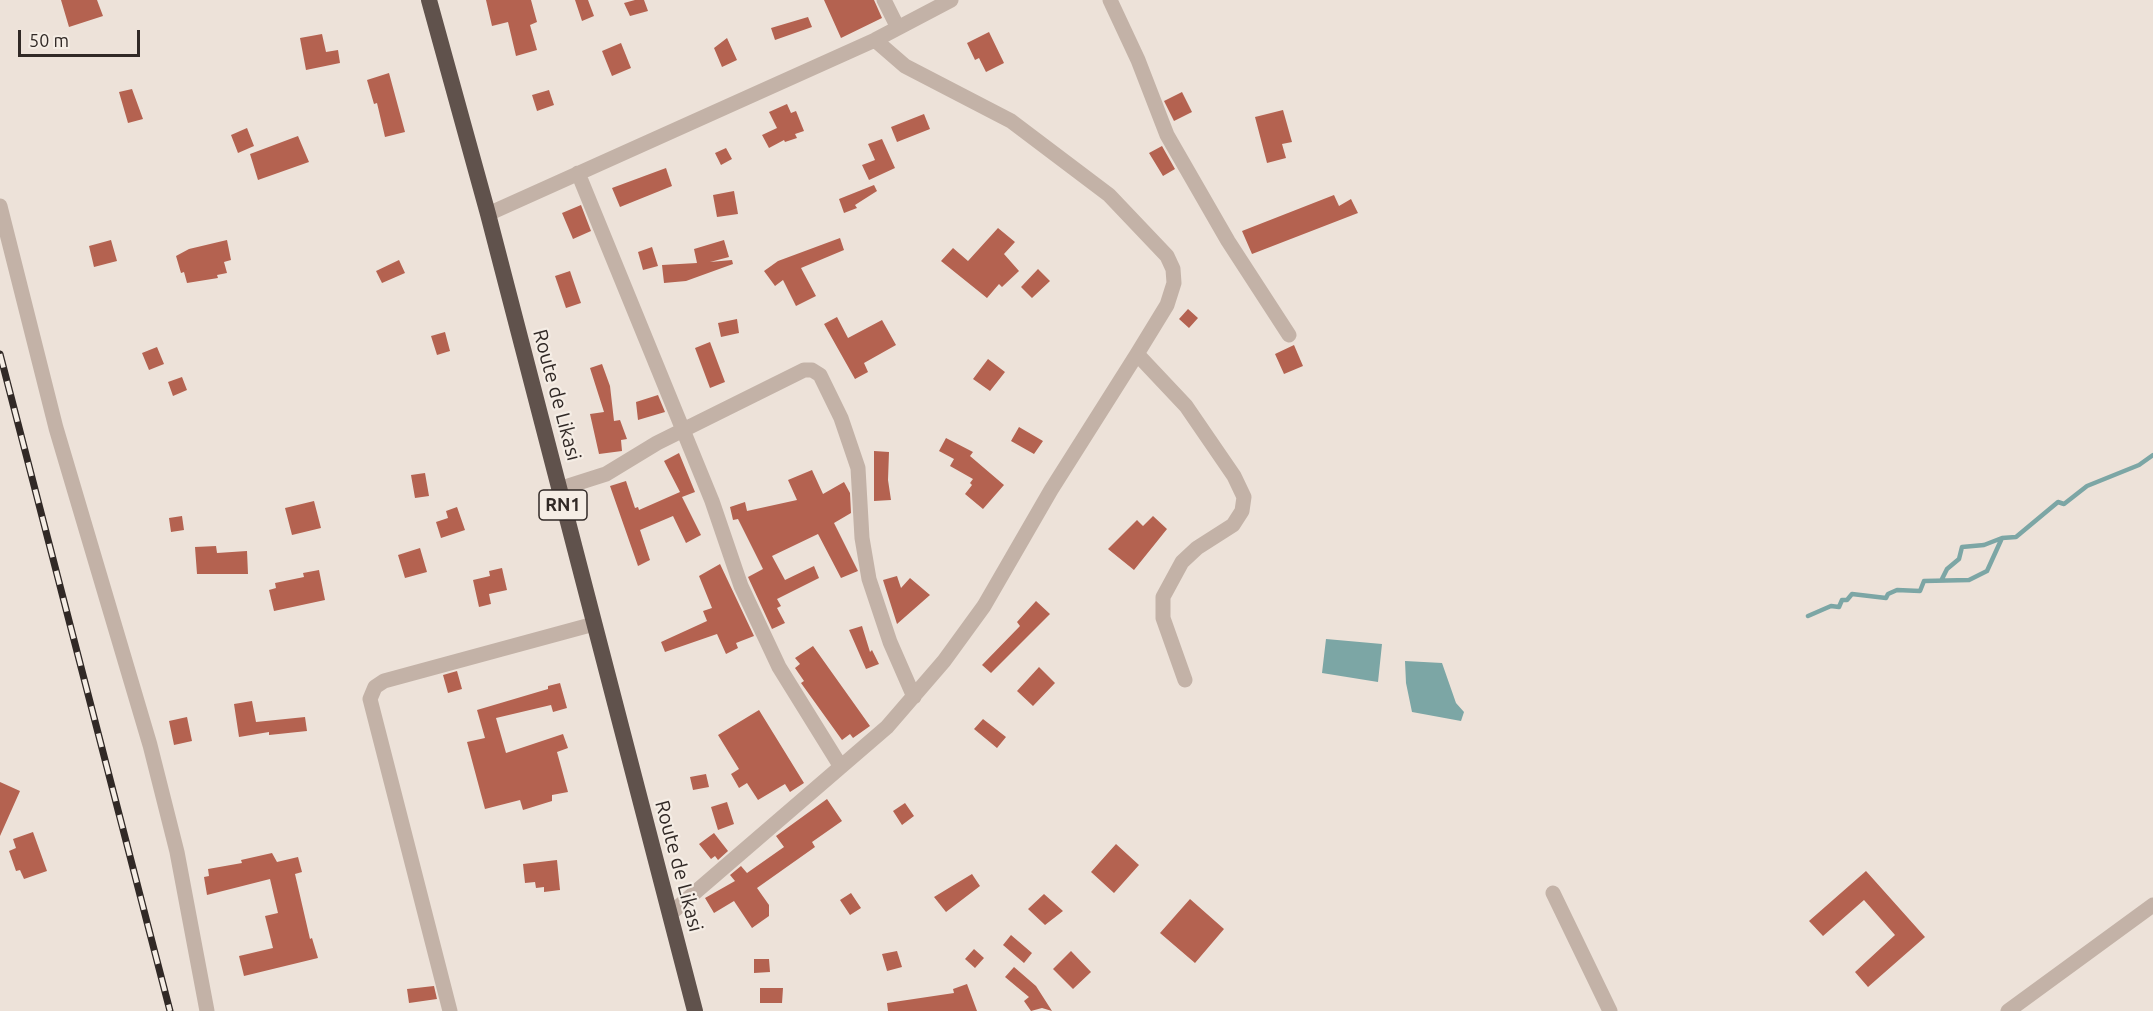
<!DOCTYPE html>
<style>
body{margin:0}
#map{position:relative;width:2153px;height:1011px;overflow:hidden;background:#ede2d9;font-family:Ubuntu,sans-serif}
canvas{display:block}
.scale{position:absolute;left:18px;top:30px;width:122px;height:27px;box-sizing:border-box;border:3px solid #312926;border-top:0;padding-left:8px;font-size:18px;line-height:21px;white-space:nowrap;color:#312926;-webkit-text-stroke:4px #f5ede5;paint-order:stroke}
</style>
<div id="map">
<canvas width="2153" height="1011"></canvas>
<div class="scale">50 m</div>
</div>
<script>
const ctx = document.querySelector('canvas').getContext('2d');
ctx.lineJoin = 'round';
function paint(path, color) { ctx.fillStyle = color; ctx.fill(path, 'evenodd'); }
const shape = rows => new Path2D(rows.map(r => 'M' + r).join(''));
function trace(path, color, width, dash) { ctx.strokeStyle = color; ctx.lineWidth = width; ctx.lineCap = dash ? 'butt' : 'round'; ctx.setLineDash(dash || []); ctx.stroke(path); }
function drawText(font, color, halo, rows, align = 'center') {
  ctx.font = font + ' Ubuntu,sans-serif'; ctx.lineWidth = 4.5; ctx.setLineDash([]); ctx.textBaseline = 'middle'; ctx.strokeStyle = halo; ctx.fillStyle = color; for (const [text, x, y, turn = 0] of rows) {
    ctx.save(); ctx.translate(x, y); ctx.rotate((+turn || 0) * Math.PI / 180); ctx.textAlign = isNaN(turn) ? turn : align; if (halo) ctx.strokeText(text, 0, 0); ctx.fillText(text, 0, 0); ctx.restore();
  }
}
paint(shape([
 [1326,639,1382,644,1378,682,1322,673],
 [1405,661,1442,663,1456,703,1464,712,1461,721,1412,712,1406,683]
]), '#7ca6a5');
trace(shape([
 [1942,579,1947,569,1959,559,1962,547,1984,545,2002,538],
 [1808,616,1831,606,1839,607,1842,600,1847,600,1852,594,1886,598,1888,594,1897,590,1920,591,1924,581,1969,580,1987,571,2002,538,2016,537,2058,502,2064,504,2087,486,2139,465,2153,455]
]), '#7ca6a5', 4.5);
paint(shape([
 [61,0,97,0,103,16,69,27],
 [486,0,531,0,537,22,530,25,537,50,516,56,508,22,492,26],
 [575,0,588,0,594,16,582,21],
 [635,0,644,0,648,11,630,16,624,3],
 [824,0,874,0,882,18,841,38],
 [808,17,812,27,775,40,771,28],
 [989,32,1004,63,986,72,979,58,975,60,967,43],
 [322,34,326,52,338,50,340,63,306,70,300,38],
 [727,38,737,60,722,67,714,48],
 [621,43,631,68,612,76,602,51],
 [389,73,405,132,385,137,377,103,374,104,367,80],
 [132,89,143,119,128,123,119,92],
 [549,90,554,105,537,111,532,95],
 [1182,92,1192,112,1174,121,1164,101],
 [787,104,791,113,796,111,804,131,795,134,797,138,785,142,784,140,769,148,762,135,777,128,769,112],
 [1283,110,1292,142,1282,144,1286,158,1267,163,1255,117],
 [924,114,930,129,897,142,891,127],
 [247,128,254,146,238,153,231,135],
 [298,136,309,162,258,180,250,154],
 [882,139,895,168,869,180,862,165,875,160,868,144],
 [1162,146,1175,169,1163,176,1149,153],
 [726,148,732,159,721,165,715,153],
 [666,168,672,186,620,207,612,188],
 [874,185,877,191,855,205,857,208,844,213,839,199],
 [734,191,738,214,717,217,713,195],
 [1334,195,1339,206,1351,199,1358,213,1252,254,1242,231],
 [581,205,591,231,573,239,562,213],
 [998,228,1015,242,1004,254,1019,271,1002,287,999,284,987,298,941,261,953,248,968,261],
 [840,238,844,250,801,268,816,296,796,306,783,280,775,286,764,271,778,261],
 [111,240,117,261,94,267,89,246],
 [227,240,231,260,224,262,227,273,217,275,218,278,187,283,184,272,181,273,176,256,189,249],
 [724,240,729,257,710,262,732,260,733,264,686,281,664,283,662,265,697,263,694,249],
 [652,247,658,266,643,270,638,252],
 [399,260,405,273,382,283,376,271],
 [1038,269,1050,281,1032,298,1021,287],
 [570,271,581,303,566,308,555,276],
 [1188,309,1198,318,1189,328,1179,319],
 [837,317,848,338,882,320,896,345,864,363,868,372,855,379,824,324],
 [737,319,739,333,721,337,718,323],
 [445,332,450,351,437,355,431,336],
 [710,342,725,382,710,388,695,348],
 [1294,345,1303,366,1284,374,1275,354],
 [157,347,164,364,149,370,142,353],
 [988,359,1005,372,990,391,973,379],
 [602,364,610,386,614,421,620,420,627,439,621,440,622,451,599,454,590,414,604,412,590,368],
 [182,377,187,390,173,396,168,382],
 [658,395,665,412,638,420,636,402],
 [1019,427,1043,441,1034,454,1011,441],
 [946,438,973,452,970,456,1004,485,983,509,965,494,972,485,970,483,973,479,950,466,954,459,939,451],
 [874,451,889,452,888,480,891,500,874,501],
 [679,453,695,492,682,497,701,535,686,543,673,516,640,530,650,560,638,566,610,486,626,481,635,508,638,507,639,510,680,492,664,461],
 [812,470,823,494,844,482,850,493,851,513,834,523,858,571,841,578,818,534,772,556,785,580,814,566,819,578,777,599,781,606,777,608,785,623,772,629,748,577,763,569,738,519,733,520,730,507,745,502,747,511,797,500,788,480],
 [425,473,429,496,415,498,411,475],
 [314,501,321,528,292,535,285,508],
 [457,507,465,530,441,538,436,522,448,518,446,511],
 [182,516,184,530,171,532,169,518],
 [1153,516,1167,529,1134,570,1108,549,1137,520,1143,526],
 [216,546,217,553,247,551,248,574,197,574,195,547],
 [420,548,427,572,405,578,398,555],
 [720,564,754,636,736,643,738,648,726,654,717,634,665,652,661,642,707,621,703,611,712,608,699,576],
 [502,568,507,590,489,594,491,604,479,607,473,580,490,576,489,571],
 [319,570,325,600,274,611,269,590,276,588,275,583,304,577,303,573],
 [897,576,901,588,910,578,930,595,897,624,883,580],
 [1036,601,1050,614,991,673,982,665,1020,626,1017,622],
 [862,626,870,652,872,650,879,664,866,669,849,630],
 [813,646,870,726,853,738,850,734,842,740,801,683,804,681,795,668,800,664,795,658],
 [1039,667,1055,683,1033,706,1017,691],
 [457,671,462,689,448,693,443,675],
 [560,683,567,708,553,712,551,705,496,718,506,753,563,734,568,748,557,752,568,792,552,795,552,801,523,810,520,800,485,809,467,742,485,738,477,710,548,689,548,686],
 [252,701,256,722,305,717,307,731,269,735,269,732,239,737,234,704],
 [759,710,804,783,790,792,785,784,758,800,747,783,739,788,731,774,739,769,718,735],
 [187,717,192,741,174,745,169,721],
 [983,719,1006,737,997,748,974,729],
 [706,774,709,787,693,790,690,777],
 [0,782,20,791,0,836],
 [827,799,842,821,812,842,815,847,757,888,769,905,769,916,752,928,734,901,714,913,705,898,735,881,730,875,741,866,747,873,784,847,776,836],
 [727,802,734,824,718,830,711,807],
 [905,803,914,816,902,825,893,811],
 [33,832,47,871,24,879,20,870,16,871,9,851,16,848,13,839],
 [714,833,728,851,718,860,715,856,711,859,699,844],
 [1116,844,1139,865,1114,893,1091,872],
 [272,853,277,862,298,857,302,872,295,874,310,939,312,938,318,958,244,976,239,956,273,948,265,916,278,913,270,879,207,895,204,877,209,876,208,869,242,863,241,860],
 [557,860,560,890,544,892,544,887,536,888,535,882,525,883,523,864],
 [1866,871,1925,937,1868,987,1855,972,1895,935,1864,900,1823,936,1809,921],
 [972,874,980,886,946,912,934,897],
 [851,893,861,908,850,915,840,900],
 [1044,894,1063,911,1045,925,1028,909],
 [1190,899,1224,929,1195,963,1160,933],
 [1011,935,1032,953,1024,963,1003,945],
 [974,949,984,958,975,968,965,959],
 [897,951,902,967,887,971,882,954],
 [1071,951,1091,972,1073,989,1053,969],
 [754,959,769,959,770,972,754,973],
 [1014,967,1036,986,1052,1011,1042,1008,1031,1011,1024,1001,1029,997,1005,977],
 [967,984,977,1011,888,1011,887,1003,954,993,953,989],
 [434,986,437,999,409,1003,407,989],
 [760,988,783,988,782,1003,760,1003]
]), '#b46250');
trace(shape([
 [884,0,898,28],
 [1110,0,1138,60,1167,135,1228,241,1289,335],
 [578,173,712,501,741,586,779,667,841,767],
 [0,206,56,428,150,745,177,852,207,1011],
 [488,214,875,40,951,0],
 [1137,354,1186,406,1234,476,1244,497,1242,511,1233,525,1197,548,1182,562,1163,597,1163,618,1185,680],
 [559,489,606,474,657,443,804,370,812,370,820,375,841,418,858,468,862,538,869,579,890,642,914,697],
 [1553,893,1610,1011],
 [670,914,887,727,944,661,984,606,1051,490,1137,354,1167,305,1174,283,1173,269,1167,256,1109,195,1011,121,905,66,875,40],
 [450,1011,370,699,375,687,384,681,594,624],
 [2008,1011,2153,905]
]), '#c3b2a7', 15);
trace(shape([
 [429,0,488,214,695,1011]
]), '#60524c', 16);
const rail = shape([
 [0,354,170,1011]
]);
trace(rail, '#312926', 7);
trace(rail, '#f5ede5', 4.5, [14]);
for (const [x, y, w] of [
 [563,505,48]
]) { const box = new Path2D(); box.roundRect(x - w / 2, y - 15, w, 30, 4.5); ctx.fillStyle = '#f5ede5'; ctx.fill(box); trace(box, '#312926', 1.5); }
drawText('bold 18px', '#312926', null, [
 ["RN1",563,505]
]);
drawText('20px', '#312926', '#f5ede5', [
 ["Route de Likasi",557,395,75],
 ["Route de Likasi",679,866,75]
]);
</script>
